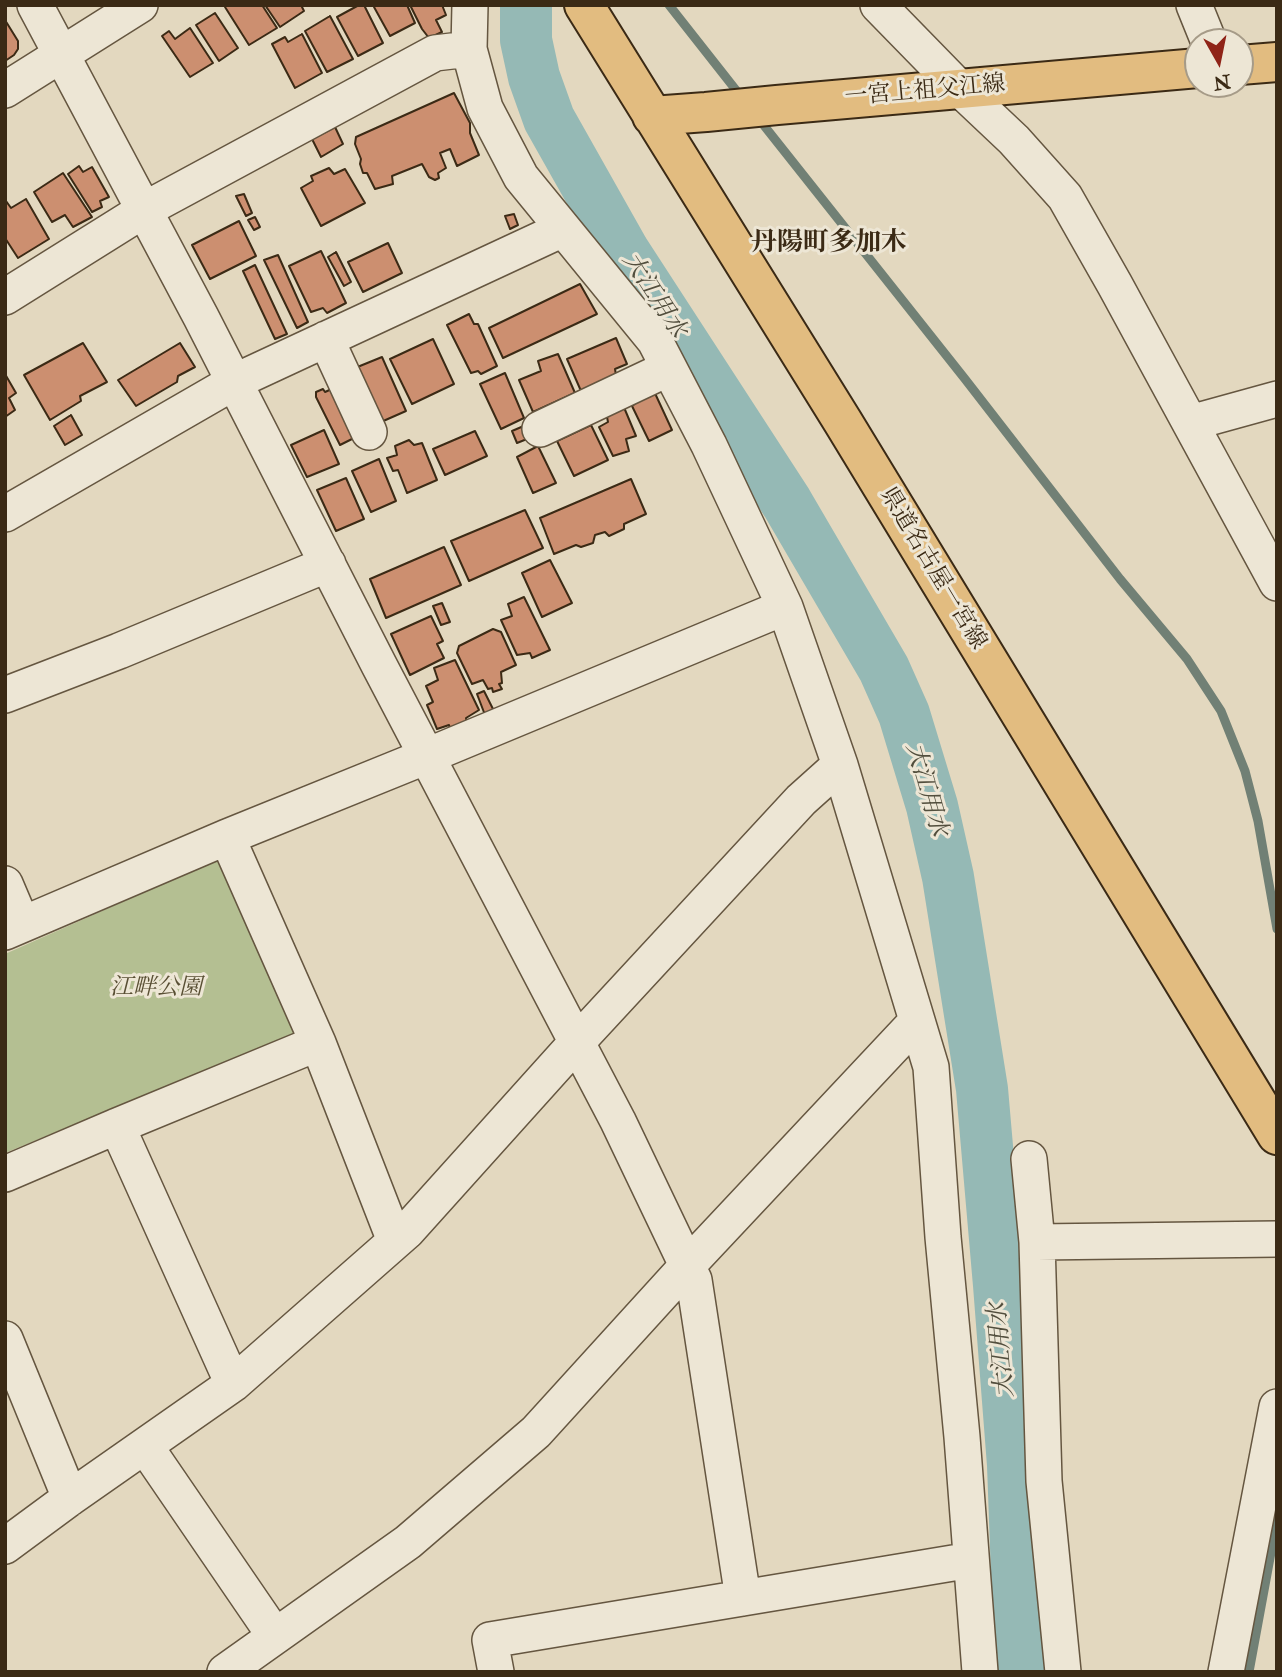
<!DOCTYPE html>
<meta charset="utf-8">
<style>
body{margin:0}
#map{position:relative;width:1282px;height:1677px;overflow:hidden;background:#e3d8bf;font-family:"IM FELL Double Pica",serif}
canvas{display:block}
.frame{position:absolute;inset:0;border:7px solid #3b2a15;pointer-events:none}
.north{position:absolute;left:1184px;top:28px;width:70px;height:70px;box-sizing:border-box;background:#ede6d5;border:2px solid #a69b88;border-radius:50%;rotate:171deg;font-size:19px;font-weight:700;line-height:28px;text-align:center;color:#3b2a15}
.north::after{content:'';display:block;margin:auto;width:24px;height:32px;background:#8f2418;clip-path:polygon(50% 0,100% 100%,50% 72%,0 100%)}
</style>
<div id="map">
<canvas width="1282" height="1677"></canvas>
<div class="frame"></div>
<div class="north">N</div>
</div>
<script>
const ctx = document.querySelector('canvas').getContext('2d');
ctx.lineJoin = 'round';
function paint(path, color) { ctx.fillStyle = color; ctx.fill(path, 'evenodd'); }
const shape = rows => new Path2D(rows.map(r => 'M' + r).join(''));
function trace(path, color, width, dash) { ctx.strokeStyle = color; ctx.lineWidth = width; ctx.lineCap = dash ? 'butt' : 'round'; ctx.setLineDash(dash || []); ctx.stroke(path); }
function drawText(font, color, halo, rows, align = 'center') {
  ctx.font = font + ' "IM FELL Double Pica","Noto Serif JP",serif'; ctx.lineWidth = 6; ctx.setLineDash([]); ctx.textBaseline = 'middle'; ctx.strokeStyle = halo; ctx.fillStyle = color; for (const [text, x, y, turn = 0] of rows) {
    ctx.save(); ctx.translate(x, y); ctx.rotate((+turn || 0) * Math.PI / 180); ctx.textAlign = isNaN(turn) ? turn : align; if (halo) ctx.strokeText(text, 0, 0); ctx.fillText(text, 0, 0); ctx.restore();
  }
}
paint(shape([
 [217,860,296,1033,5,1153,5,954]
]), '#b4bf92');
trace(shape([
 [669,5,743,99],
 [758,118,965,379,1120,579,1187,659,1221,711,1245,771,1258,821,1277,929],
 [1249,1672,1277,1520]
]), '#718075', 9);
trace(shape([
 [526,5,526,40,534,77,549,119,624,252,787,503,884,669,904,714,932,806,948,877,982,1089,999,1285,1013,1465,1019,1630,1019,1672]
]), '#95b9b5', 52);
const building = shape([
 [228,5,262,5,277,28,249,45,225,7,228,5],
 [265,5,301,5,304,11,280,27,265,5],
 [359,5,364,5,383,43,358,56,337,17,359,5],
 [377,5,407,5,415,23,390,36,374,7,377,5],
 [410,5,442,5,446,15,436,20,442,32,429,38,422,29,410,5],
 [215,13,238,48,219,61,196,25,215,13],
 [330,16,353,59,327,72,305,31,330,16],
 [5,20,18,41,18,49,14,55,5,61,5,20],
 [190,28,213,63,190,77,162,36,169,31,175,39,190,28],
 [302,34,322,73,295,88,272,44,285,37,288,42,302,34],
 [454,93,470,123,470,133,479,155,457,166,450,149,440,153,446,168,438,173,439,178,435,180,429,177,422,164,392,176,393,184,375,189,367,173,363,173,360,164,361,159,355,144,356,137,454,93],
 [335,127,343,144,321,157,312,139,335,127],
 [79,166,83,172,92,167,109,197,100,201,102,207,92,212,68,174,79,166],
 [329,168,334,174,345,169,365,203,321,226,301,188,313,181,311,176,329,168],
 [63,173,92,217,73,227,65,215,52,222,34,192,63,173],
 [244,194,252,213,246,216,236,196,244,194],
 [26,199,49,239,18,258,5,238,5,201,6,201,11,208,26,199],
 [514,214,518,225,510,229,505,216,514,214],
 [255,217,260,227,254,230,248,220,255,217],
 [239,221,256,256,210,279,192,245,239,221],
 [388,243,402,273,363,292,348,262,388,243],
 [321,251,346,303,327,313,323,308,311,312,289,266,321,251],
 [336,252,351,282,344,286,328,257,336,252],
 [278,255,308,322,297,328,264,260,278,255],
 [255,265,287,334,275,339,243,271,255,265],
 [580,284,597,314,503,358,489,328,580,284],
 [469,314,474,324,478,324,497,366,481,374,478,371,471,373,447,325,469,314],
 [616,338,627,364,615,369,616,375,581,391,567,359,616,338],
 [433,339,454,384,412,404,390,359,433,339],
 [83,343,107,382,80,396,81,401,50,420,24,375,83,343],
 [180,343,195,367,178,376,177,382,136,406,118,380,180,343],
 [558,354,575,393,533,412,519,380,541,371,538,361,558,354],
 [382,357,406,411,381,422,355,368,382,357],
 [505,373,524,418,501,429,480,384,505,373],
 [5,374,16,393,9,398,15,410,5,417,5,374],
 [334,388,358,436,340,445,316,397,316,392,323,389,325,392,334,388],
 [653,389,672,430,649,441,632,406,653,389],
 [623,405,636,436,626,439,629,451,613,456,599,427,608,422,606,412,623,405],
 [71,415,82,435,65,445,54,426,71,415],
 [526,425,532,437,517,443,512,431,526,425],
 [591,425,608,460,574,476,557,441,591,425],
 [324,430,339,464,307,477,291,445,324,430],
 [475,431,487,456,445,475,433,449,475,431],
 [409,440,414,445,422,443,437,480,407,493,398,470,393,471,387,458,397,455,395,446,409,440],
 [538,446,556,483,533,493,517,457,538,446],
 [379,459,396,501,371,512,352,471,379,459],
 [346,478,364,519,336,531,317,490,346,478],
 [631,479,646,514,624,524,624,529,609,536,605,532,595,535,593,543,581,547,576,545,554,554,540,518,631,479],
 [525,510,543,548,469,581,451,541,525,510],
 [444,547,461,585,386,618,370,579,444,547],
 [550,560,572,603,542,617,522,573,550,560],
 [524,597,550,650,532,658,530,653,517,655,501,620,512,616,508,604,524,597],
 [442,603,450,622,441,625,433,606,442,603],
 [431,616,443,641,437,644,444,658,410,675,391,634,431,616],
 [493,629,501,632,516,665,501,672,502,683,499,684,502,689,493,692,492,688,488,689,483,680,472,684,457,653,459,646,493,629],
 [455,660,479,710,466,718,467,723,450,728,449,725,437,729,427,705,433,702,426,686,438,680,434,668,455,660],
 [484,691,494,711,485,715,477,694,484,691]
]);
paint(building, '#cc8f70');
trace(building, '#3b2a15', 2);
const minor = shape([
 [35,5,201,317,379,665,618,1121,694,1280,743,1598],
 [470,5,469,49,485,108,521,177,655,341,709,445,785,607,840,765,931,1067,943,1237,962,1437,980,1672],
 [878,5,960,89,1014,140,1065,197,1115,285,1277,583],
 [1194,5,1209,42],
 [5,90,140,5],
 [5,297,144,210,435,53,469,49],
 [326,339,369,432],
 [1190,423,1277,399],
 [540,429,669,368],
 [5,514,234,382,563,229],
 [5,695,119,651,328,564],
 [227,837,318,1043,395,1241],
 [5,884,22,924],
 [5,932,227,837,427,756,785,607],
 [117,1126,233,1384],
 [1029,1159,1037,1242,1044,1481,1063,1672],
 [5,1174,117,1126,318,1043],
 [1037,1242,1277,1239],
 [5,1339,70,1498],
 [145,1446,275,1636],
 [5,1546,70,1498,233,1384,407,1231,577,1042,801,800,840,765],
 [225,1672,408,1542,536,1432,687,1266,917,1021],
 [496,1672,490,1640,971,1560],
 [1226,1672,1277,1407]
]);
const major = shape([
 [584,5,843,422,1277,1135],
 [1240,65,1277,62],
 [652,116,706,112,777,105,1198,68]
]);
trace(minor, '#655640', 38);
trace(major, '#3b2a15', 42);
trace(minor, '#ede6d5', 35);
trace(major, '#e2bc80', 38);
drawText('23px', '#3b2a15', '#ede6d5', [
 ["一宮上祖父江線",925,92,-5],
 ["県道名古屋一宮線",932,569,59]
]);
drawText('italic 23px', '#594f34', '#ede6d5', [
 ["江畔公園",156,989]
]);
drawText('italic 24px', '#524e3d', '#ede6d5', [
 ["大江用水",653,296,57],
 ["大江用水",925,790,74],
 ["大江用水",1003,1350,-95]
]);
drawText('bold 26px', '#3b2a15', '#ede6d5', [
 ["丹陽町多加木",829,244]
]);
</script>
